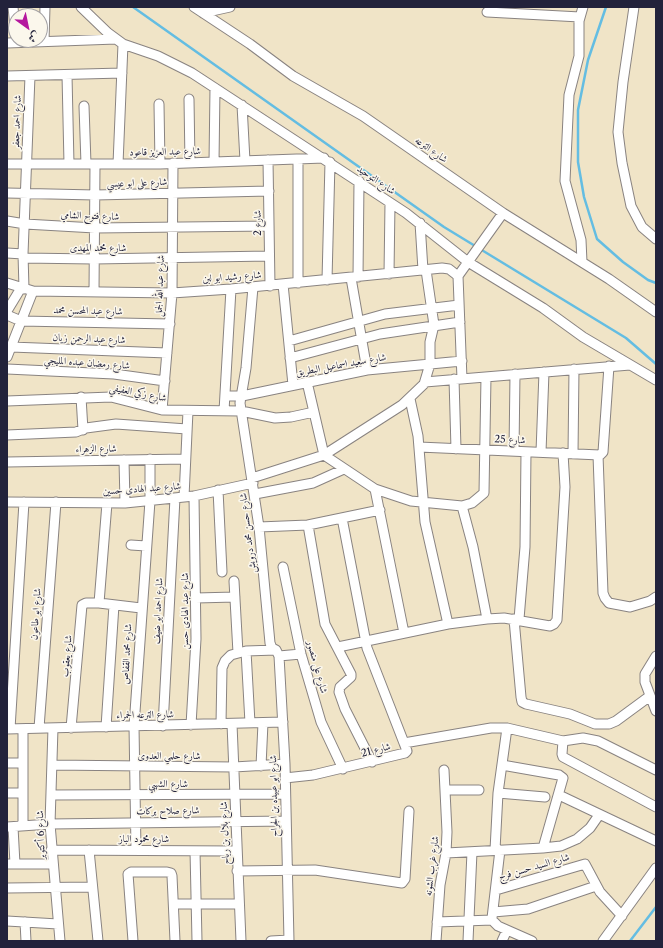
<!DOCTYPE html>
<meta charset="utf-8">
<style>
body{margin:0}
#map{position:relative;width:663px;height:948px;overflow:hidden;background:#f0e4c7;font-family:"Libre Caslon Text",Amiri,serif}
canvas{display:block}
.frame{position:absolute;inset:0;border:8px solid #22223b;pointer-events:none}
.north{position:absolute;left:8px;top:8px;width:40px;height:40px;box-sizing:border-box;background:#fbf7ec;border:1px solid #a4a2a5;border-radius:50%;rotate:147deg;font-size:11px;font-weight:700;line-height:16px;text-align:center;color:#22223b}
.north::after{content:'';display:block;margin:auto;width:14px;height:18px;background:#b5179e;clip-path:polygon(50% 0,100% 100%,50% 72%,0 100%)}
</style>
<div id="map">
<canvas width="663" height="948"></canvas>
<div class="frame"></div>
<div class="north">ش</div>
</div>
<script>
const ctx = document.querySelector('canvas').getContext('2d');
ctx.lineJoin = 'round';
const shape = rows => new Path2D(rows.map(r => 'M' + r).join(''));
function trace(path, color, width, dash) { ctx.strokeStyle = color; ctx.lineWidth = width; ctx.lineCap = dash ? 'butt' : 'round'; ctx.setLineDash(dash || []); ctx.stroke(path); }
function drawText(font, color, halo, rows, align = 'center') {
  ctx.font = font + ' "Libre Caslon Text",Amiri,serif'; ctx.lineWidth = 3; ctx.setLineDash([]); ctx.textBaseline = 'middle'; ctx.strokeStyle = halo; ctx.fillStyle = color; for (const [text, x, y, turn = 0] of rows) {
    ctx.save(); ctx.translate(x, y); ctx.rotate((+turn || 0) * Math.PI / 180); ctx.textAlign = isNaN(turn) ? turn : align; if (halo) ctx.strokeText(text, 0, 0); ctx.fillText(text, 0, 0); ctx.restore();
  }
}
trace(shape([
 [133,7,444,227,626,338,656,364],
 [606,7,588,60,578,110,578,162,584,197,597,239,623,262,648,280,656,283],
 [630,941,656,907]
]), '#64bde2', 2.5);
const street = shape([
 [13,7,16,38],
 [81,7,108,33,123,44,158,56,192,73,406,213,468,262,543,308,583,337,656,380],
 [194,7,250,44,293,76,363,116,503,213,609,279,656,312],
 [634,7,623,82,618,132,622,163,631,206,642,227,656,239],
 [487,12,580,17],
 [203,13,230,7],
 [44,41,45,7],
 [7,43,116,39],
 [67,75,69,164],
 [7,76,122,73],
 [189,99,190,163],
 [159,104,160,164],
 [242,105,245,161],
 [84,106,86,164],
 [298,159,298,283],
 [268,160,270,286],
 [214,162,215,88],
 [7,164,160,164,324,158],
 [118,164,123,44],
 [7,193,95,195,269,191],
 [7,221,25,224,95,228,269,226],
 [420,223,423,270],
 [7,253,23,254],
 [23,258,94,259,269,256],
 [582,262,581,240,565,181,569,95,579,56,579,21,583,7],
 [389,274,390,203],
 [358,277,359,181],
 [351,278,367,370],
 [327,280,330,162],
 [7,283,33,291,172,293,231,289,442,268,449,269,458,276],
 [283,284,293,385],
 [253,287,246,368,240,403,259,527,270,643,272,648,276,650],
 [24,289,23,254,30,76],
 [94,292,95,164],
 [7,311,21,288],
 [7,315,21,321,170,324],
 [289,341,385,314,459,305],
 [11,347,167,353],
 [7,357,33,291],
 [290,358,380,334,460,322],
 [7,369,114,374,165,381],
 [454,379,456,449],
 [462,379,458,276,503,213],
 [307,382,324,455,375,489,411,501,462,506,472,503,484,493,486,377],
 [425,382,630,365],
 [225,396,242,396,367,370,462,361],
 [81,397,83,430],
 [410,399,418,436,425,522,448,624],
 [7,401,111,397,162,410,241,411,275,418,291,417,314,412],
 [162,410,172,293,173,163],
 [224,411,231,289],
 [7,435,76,432,86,428,116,424,187,429],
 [419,447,600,455,603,452,609,366],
 [514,451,515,374],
 [541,452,544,372],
 [573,454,574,369],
 [598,455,603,593,605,598,609,603,630,607,650,601,656,597],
 [124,460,125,503],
 [7,462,185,459],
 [252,478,324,455,402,405,424,384,430,364,430,342,434,325,426,270],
 [375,489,404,633],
 [218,490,222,572],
 [255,494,313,483,344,469],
 [184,497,188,411],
 [7,502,125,503,194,496,253,483],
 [462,506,473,547,487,619],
 [342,518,367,648,404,743],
 [259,527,308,525],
 [131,545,146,546],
 [283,567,301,654,321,722,343,769],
 [234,581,238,653],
 [196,598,235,597],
 [99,603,107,503],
 [514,619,521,697,522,702,526,704,570,714,595,724,609,724,616,721,650,696],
 [519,619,525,547,526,452],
 [338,647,448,624,487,619,504,618,550,626,554,624,557,620,565,487,563,453],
 [276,650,279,656,285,764,289,941],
 [246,651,250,723],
 [279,656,301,654],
 [656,656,645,674,645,682,656,711],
 [221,724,222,668,225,661,231,655,246,651,276,650],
 [232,724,241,941],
 [191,725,196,639,194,496],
 [163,726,175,498],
 [106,727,114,605],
 [39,728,56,502],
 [53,728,50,824,60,941],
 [71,728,82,605,86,603,99,603,141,608],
 [7,729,283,722],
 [10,729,24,502],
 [563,741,562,754,563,757,656,807],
 [372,762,345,709,339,692,340,687,351,677,351,674,325,624,308,525,380,510],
 [7,763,23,763],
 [52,765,234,767,285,764],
 [502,765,559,775,563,778,543,848],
 [261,766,263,723],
 [285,778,313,775,405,753,407,751,404,743,491,728,507,728,563,741,583,738,598,741,656,770],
 [445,790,479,790],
 [7,793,23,793],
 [498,793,545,797],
 [51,795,285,794],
 [559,795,656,841],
 [23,826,23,729],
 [7,827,50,824,286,821],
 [13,827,15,864],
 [51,850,236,851],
 [89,850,98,941],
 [136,850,134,726,150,501,150,459],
 [495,850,498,793,507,728],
 [195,851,197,941],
 [446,853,543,848,561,846,577,839,590,828,599,815],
 [7,864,53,864],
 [237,871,315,870,402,883,405,879,409,811],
 [7,888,92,887],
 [496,890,585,864,600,892,622,916],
 [174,904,238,904],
 [493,912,528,909,596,886],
 [492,918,500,850],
 [7,921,58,924],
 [25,922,26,941],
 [437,922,492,920,498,926,532,941],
 [133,941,128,874,131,872,167,872,171,873,172,876,175,941],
 [271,941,289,940],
 [436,941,440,885,446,853,447,832,444,770],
 [468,941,472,852],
 [502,941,507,930],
 [603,941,656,868]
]);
trace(street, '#898381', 11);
trace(street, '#fff', 9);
drawText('10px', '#22223b', '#fbf7ec', [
 ["شارع احمد جعفر",17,122,-88],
 ["شارع الترعه",431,150,35],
 ["شارع عبد العزيز قاعود",165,152,-1],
 ["شارع التوحيد",376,180,34],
 ["شارع على ابو عيسي",137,183,-2],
 ["شارع فتوح الشامي",90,216,2],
 ["شارع 2",258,223,-91],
 ["شارع محمد المهدى",98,248],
 ["شارع رشيد ابو لبن",232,277,-4],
 ["شارع عبد الله الجمل",160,286,-88],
 ["شارع عبد المحسن محمد",88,311,1],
 ["شارع عبد الرحمن زيان",89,339,2],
 ["شارع رمضان عبده المليجي",87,363,4],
 ["شارع سعيد اسماعيل البطريق",341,365,-10],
 ["شارع زكي العفيفي",138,393,11],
 ["شارع 25",510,440,2],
 ["شارع الزهراء",96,449,-1],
 ["شارع عبد الهادى حسين",142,489,-4],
 ["شارع حسن محمد درويش",248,533,-97],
 ["شارع احمد ابو ضيف",158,611,-87],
 ["شارع عبد الهادى حسن",185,611,-90],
 ["شارع ابو طاعون",36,614,-86],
 ["شارع محمد القفاص",127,654,-87],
 ["شارع يعقوب",67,656,-85],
 ["شارع على منصور",317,667,75],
 ["شارع الترعه الحمراء",145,715,-1],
 ["شارع 21",376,750,-15],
 ["شارع حلمي العدوى",169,756],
 ["شارع الشهبي",168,784],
 ["شارع ابو عبيده بن الجراح",274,796,-91],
 ["شارع صلاح بركات",168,811,-1],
 ["شارع بلال بن رباح",225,833,-92],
 ["شارع 6 أكتوبر",41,835,-92],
 ["شارع محمود الباز",144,839],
 ["شارع غرب الشونه",432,866,-83],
 ["شارع السيد حسن فرج",534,867,-16]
]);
</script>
